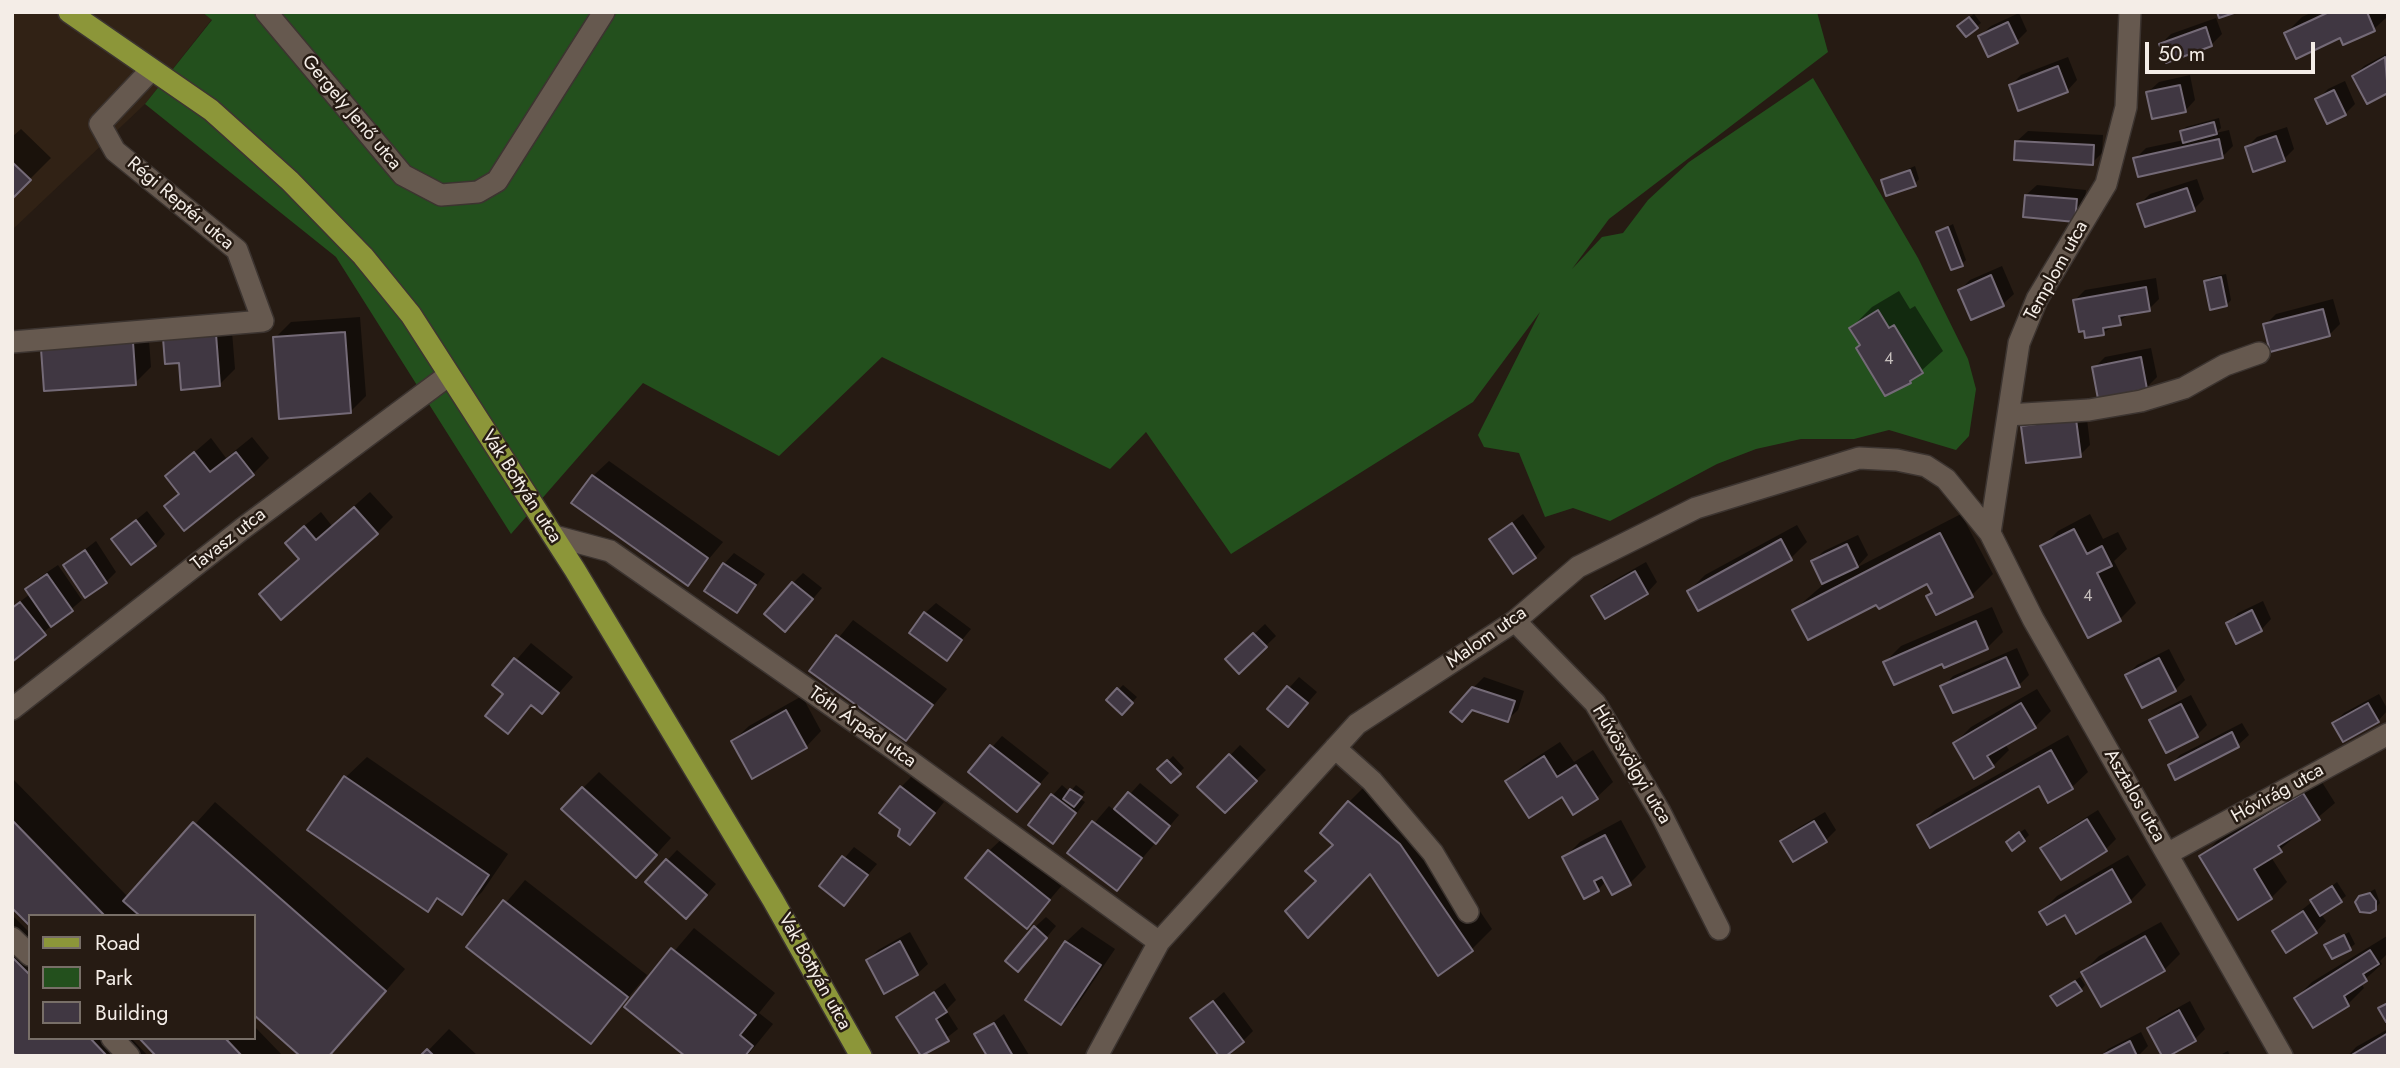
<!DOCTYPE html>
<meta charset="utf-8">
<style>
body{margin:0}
#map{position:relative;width:2400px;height:1068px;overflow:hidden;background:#261b13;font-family:Jost,sans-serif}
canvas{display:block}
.frame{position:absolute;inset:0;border:14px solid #f4ede7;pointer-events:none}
.legend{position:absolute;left:28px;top:914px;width:228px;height:126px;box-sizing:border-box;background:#261b13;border:2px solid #786f68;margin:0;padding:9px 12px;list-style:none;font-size:21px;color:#f4ede7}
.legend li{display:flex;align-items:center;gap:14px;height:35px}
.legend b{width:35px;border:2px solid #786f68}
.scale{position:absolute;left:2145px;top:42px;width:170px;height:32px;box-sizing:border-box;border:4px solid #f4ede7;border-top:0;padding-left:9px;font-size:21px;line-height:24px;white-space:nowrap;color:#f4ede7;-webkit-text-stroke:5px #261b13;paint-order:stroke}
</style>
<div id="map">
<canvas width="2400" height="1068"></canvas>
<div class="frame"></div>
<ul class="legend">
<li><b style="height:9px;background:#8c9639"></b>Road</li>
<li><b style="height:19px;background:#23501d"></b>Park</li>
<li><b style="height:19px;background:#403742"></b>Building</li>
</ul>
<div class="scale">50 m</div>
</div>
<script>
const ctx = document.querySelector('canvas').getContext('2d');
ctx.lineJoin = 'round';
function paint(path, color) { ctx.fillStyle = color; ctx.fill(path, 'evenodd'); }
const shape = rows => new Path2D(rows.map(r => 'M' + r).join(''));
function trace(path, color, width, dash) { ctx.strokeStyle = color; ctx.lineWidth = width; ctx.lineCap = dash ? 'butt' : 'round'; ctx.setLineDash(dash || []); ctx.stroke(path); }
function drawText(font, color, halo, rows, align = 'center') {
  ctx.font = font + ' Jost,sans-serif'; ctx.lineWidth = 5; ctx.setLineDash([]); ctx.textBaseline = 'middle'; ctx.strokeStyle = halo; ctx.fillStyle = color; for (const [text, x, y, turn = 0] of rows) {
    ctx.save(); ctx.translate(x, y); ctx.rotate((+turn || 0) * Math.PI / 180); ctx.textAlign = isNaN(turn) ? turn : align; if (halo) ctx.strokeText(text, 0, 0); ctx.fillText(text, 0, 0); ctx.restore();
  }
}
paint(shape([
 [12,12,202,12,212,19,145,104,12,230]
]), '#312215');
paint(shape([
 [202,12,1817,12,1828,52,1609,219,1572,269,1602,237,1623,233,1648,200,1689,162,1813,78,1918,258,1968,359,1976,389,1969,436,1956,450,1889,430,1854,439,1801,439,1756,449,1717,464,1610,521,1573,508,1545,517,1519,453,1484,447,1478,435,1540,312,1473,402,1231,554,1146,432,1110,469,882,357,779,456,643,383,511,534,336,257,145,104,212,20]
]), '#23501d');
paint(shape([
 [2313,12,2388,12,2388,16,2374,29,2344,43,2341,36,2286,33,2302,17],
 [2019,13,2027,31,2017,41,1980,36,1991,26],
 [1974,14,1981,23,1976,27,1964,22],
 [2216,18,2222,34,2211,45,2161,44,2171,34],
 [2388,53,2388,91,2354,76,2364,66],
 [2068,57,2077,80,2067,91,2011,85,2021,75],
 [2190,75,2195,100,2185,111,2148,92,2159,82],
 [2345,81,2355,104,2345,114,2317,100,2328,89],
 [2219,118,2221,128,2216,133,2229,130,2233,146,2222,157,2135,159,2146,148,2184,140,2181,131,2186,127],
 [2287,127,2294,149,2284,159,2247,147,2257,137],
 [21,129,51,158,12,197,12,137],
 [2028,131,2103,135,2102,153,2092,163,2017,141],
 [1915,166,1919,179,1915,184,1883,180],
 [2197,179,2204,199,2194,209,2139,205,2150,194],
 [2037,185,2086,190,2084,210,2074,220,2026,195],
 [1953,224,1966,260,1962,264,1938,232],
 [2002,266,2014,294,2003,304,1972,318,1960,290,1970,280],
 [2226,274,2231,300,2227,305,2206,281,2211,277],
 [2156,278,2159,299,2149,309,2130,313,2103,333,2075,300,2085,290],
 [1899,291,1910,309,1915,306,1943,351,1910,381,1886,394,1851,328,1872,307],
 [2333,299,2340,324,2329,335,2265,325,2276,314],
 [360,317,366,396,350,412,275,338,291,322],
 [231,319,235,369,219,385,180,361],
 [148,327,151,367,135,383,42,349],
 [2151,348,2157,377,2146,388,2094,368,2105,357],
 [2086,410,2090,445,2080,455,2023,426,2033,416],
 [252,437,269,458,253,474,166,506,180,492,167,476,211,438,226,458],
 [609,461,723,542,688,584,593,476],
 [370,492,393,517,377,533,301,558,303,527,321,512,332,526],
 [147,511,165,534,155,545,113,539],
 [1523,514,1545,547,1535,557,1491,539],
 [1961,514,1993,574,1972,595,1928,596,1933,591,1928,582,1877,603,1794,610,1824,584,1813,561,1824,551,1858,535,1868,555,1856,568],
 [2090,514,2103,539,2118,532,2127,549,2114,561,2136,603,2120,619,2089,636,2043,546,2058,531],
 [1797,525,1807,542,1791,558,1689,591,1705,575],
 [96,541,116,572,106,582,65,565],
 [734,553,765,574,737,611,724,564],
 [1646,562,1657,582,1647,593,1594,596,1604,586],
 [58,565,82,600,12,659,12,608,30,594,27,590,37,579],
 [803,573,822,588,795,620,793,583],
 [2263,601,2271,619,2261,630,2228,624,2238,613],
 [936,603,971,629,946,659,925,613],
 [1992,607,2003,632,1987,648,1943,662,1885,662,1901,646],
 [853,620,947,689,906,739,812,671],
 [1265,624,1276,636,1239,672,1228,659],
 [531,643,573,677,542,712,533,704,508,732,505,694,495,685],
 [2017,648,2029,675,2019,685,1943,687,1953,676],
 [2169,649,2185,680,2175,690,2127,675,2137,665],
 [1299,677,1317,692,1298,714,1270,709],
 [1484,677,1524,691,1518,710,1507,720,1473,688],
 [1123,685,1137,697,1122,713,1108,700],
 [2037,689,2051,711,2035,727,2005,744,2009,750,1993,766,1955,743,1971,727],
 [2379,694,2388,710,2378,721,2334,723,2344,713],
 [2191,695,2207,725,2197,735,2151,721,2162,710],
 [802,696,821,731,806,747,733,741,749,726],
 [2242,723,2249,735,2238,745,2176,777,2170,765,2180,755],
 [2068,735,2088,772,2072,787,2049,800,2040,784,1919,826,1935,810],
 [1002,736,1049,773,1017,810,970,772],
 [1560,742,1574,762,1593,750,1613,782,1597,797,1573,812,1562,795,1507,781,1523,766],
 [1240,745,1266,770,1225,811,1200,787],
 [1173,756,1184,768,1171,781,1160,769],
 [367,757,508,854,482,892,461,912,440,898,428,910,346,777],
 [599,772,671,838,652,859,583,788],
 [911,777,944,802,920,832,901,787],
 [12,778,129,898,215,802,405,969,337,1047,302,1056,254,1013,254,916,30,916,12,906],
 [2320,779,2335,803,2271,857,2287,882,2271,898,2202,857,2217,841],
 [1370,781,1420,823,1492,929,1471,950,1370,872,1318,881,1349,802],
 [1140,783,1179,815,1117,888,1070,852,1109,806,1115,811],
 [1062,785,1070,792,1076,785,1085,792,1080,799,1085,802,1063,831,1052,796],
 [2098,810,2116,839,2106,849,2043,849,2053,838],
 [1825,812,1836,830,1825,841,1782,841,1793,831],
 [1621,820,1646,867,1630,883,1612,893,1606,881,1598,890,1564,858,1580,842],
 [2025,829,2029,835,2024,840,2013,837],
 [1005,836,1064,883,1027,926,989,851],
 [854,847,877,864,844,903,821,886],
 [677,850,716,884,697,906,647,882],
 [2128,855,2146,885,2130,901,2065,912,2041,912,2057,896],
 [525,880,647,975,591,1042,469,947],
 [2337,882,2346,896,2321,914,2326,921,2316,932,2274,932],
 [2375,889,2380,903,2375,908,2361,897],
 [12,915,30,933,30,1038,131,1038,148,1056,18,1056,12,1050],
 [1046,917,1056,926,1028,960,1035,927],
 [2161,922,2180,954,2164,970,2083,972,2099,956],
 [1082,927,1115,949,1076,1007,1060,1022,1066,942],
 [694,928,775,993,759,1013,773,1024,747,1056,688,1056,627,1007],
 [910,932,928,964,917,974,868,960,878,950],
 [2349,932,2355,944,2350,948,2327,945],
 [2387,936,2388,953,2380,961,2382,964,2361,983,2364,988,2348,1004,2296,998,2312,982],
 [2080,977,2085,985,2081,990,2053,996],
 [945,983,956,1000,946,1010,958,1029,923,1056,898,1017],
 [1224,992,1253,1031,1243,1041,1193,1018],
 [2190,1001,2205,1029,2195,1039,2166,1056,2149,1028,2159,1018],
 [1004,1014,1029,1055,1028,1056,989,1056,976,1035],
 [254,1026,283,1056,158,1056,141,1038,254,1038],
 [449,1029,478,1056,423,1056],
 [2388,1029,2388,1056,2348,1056,2356,1047],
 [2141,1032,2148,1046,2138,1056,2101,1056,2108,1049],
 [2228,1051,2230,1056,2218,1056]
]), '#0007');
const building = shape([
 [2217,12,2237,12,2219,18,2217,12],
 [2329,12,2367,12,2375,31,2343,45,2340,38,2296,59,2284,33,2329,12],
 [1969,17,1978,28,1966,37,1957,26,1969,17],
 [2008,22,2018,43,1988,57,1978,36,2008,22],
 [2206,27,2212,46,2166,63,2159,44,2206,27],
 [2385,57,2388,93,2367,104,2352,76,2385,57],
 [2058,66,2068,92,2018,111,2009,85,2058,66],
 [2180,85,2186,112,2152,119,2146,92,2180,85],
 [2334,90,2346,115,2327,124,2315,99,2334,90],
 [2214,122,2217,134,2183,143,2180,131,2214,122],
 [2276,136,2285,161,2253,172,2245,147,2276,136],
 [2219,139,2223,158,2138,177,2133,158,2219,139],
 [2015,141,2094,145,2093,165,2014,160,2015,141],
 [12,162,31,180,12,199,12,162],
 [1910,170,1916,186,1886,196,1881,180,1910,170],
 [2187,188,2195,211,2145,227,2137,204,2187,188],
 [2025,195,2077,199,2075,222,2023,217,2025,195],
 [1948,227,1963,266,1951,270,1936,232,1948,227],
 [1991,275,2004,306,1971,320,1958,290,1991,275],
 [2221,277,2227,306,2210,310,2204,281,2221,277],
 [2146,287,2150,311,2119,316,2121,325,2103,328,2104,335,2085,338,2084,331,2079,332,2073,300,2146,287],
 [2323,309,2330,336,2270,352,2263,324,2323,309],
 [1878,310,1889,328,1894,325,1923,373,1910,381,1911,383,1885,396,1856,348,1860,345,1849,328,1878,310],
 [345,332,351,413,279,419,273,337,345,332],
 [216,334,220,386,181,390,179,363,165,364,163,338,216,334],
 [133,342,136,385,44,391,41,349,133,342],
 [2141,357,2147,389,2098,399,2092,367,2141,357],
 [2076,419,2081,457,2026,463,2021,426,2076,419],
 [194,452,210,472,236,452,254,475,184,531,164,506,179,494,165,476,194,452],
 [592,475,708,558,688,586,571,503,592,475],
 [354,507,378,534,281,620,259,594,299,559,285,543,304,526,316,540,354,507],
 [136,520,156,546,131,565,111,539,136,520],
 [1512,523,1536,558,1513,574,1489,539,1512,523],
 [2074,529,2087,554,2102,546,2112,566,2097,573,2121,621,2088,638,2040,546,2074,529],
 [1940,533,1973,597,1936,615,1926,596,1932,593,1927,584,1879,609,1876,605,1808,640,1792,610,1940,533],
 [1781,539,1792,560,1698,611,1687,591,1781,539],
 [1847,544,1858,567,1822,584,1811,561,1847,544],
 [85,550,107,583,85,598,63,565,85,550],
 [723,563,756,585,737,613,704,591,723,563],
 [1635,571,1648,594,1605,619,1591,596,1635,571],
 [47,574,73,611,51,627,25,589,47,574],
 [792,582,813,599,785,632,764,614,792,582],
 [20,602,46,635,12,662,12,608,20,602],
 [2252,610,2262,631,2236,644,2226,623,2252,610],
 [924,612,962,640,947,661,909,633,924,612],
 [1976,621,1988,649,1944,668,1942,664,1894,685,1883,662,1976,621],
 [1253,633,1267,647,1239,674,1225,659,1253,633],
 [836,635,933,705,906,741,809,671,836,635],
 [2006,657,2020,687,1953,713,1940,686,2006,657],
 [514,658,559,693,542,714,531,705,508,734,485,716,503,694,492,685,514,658],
 [2159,658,2176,691,2142,708,2125,675,2159,658],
 [1287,686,1308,703,1288,727,1267,709,1287,686],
 [1472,687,1515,701,1508,722,1472,710,1462,722,1450,712,1472,687],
 [1117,688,1133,703,1122,715,1106,700,1117,688],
 [2021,703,2036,728,1987,756,1994,767,1974,779,1953,743,2021,703],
 [2368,703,2379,722,2343,742,2332,723,2368,703],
 [2181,704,2198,737,2166,753,2149,720,2181,704],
 [786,710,807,748,752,779,731,741,786,710],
 [2232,732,2239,747,2175,780,2168,765,2232,732],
 [990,745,1040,784,1017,812,968,772,990,745],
 [2051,750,2073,789,2048,803,2039,786,1930,848,1917,825,2051,750],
 [1229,754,1257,781,1225,813,1197,787,1229,754],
 [1544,756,1557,777,1576,765,1598,799,1573,815,1562,797,1529,818,1505,781,1544,756],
 [1167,760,1181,774,1171,783,1157,769,1167,760],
 [344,776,489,875,462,915,437,898,428,912,307,830,344,776],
 [900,786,935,813,910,845,898,836,900,829,879,813,900,786],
 [582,787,657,855,636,878,561,809,582,787],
 [1070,789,1082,797,1074,807,1063,799,1070,789],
 [1128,792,1170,826,1156,844,1114,809,1128,792],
 [2303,793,2320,820,2278,846,2282,852,2254,869,2272,899,2238,920,2199,856,2303,793],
 [1051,794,1076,813,1053,844,1028,825,1051,794],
 [1348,801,1400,844,1473,951,1438,976,1370,874,1308,938,1285,911,1316,881,1305,871,1333,845,1320,833,1348,801],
 [2087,819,2107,851,2061,880,2040,848,2087,819],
 [12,820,105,916,30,916,30,926,12,908,12,820],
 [1092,821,1142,858,1117,891,1067,853,1092,821],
 [1814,821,1827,842,1793,862,1780,841,1814,821],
 [193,822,386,991,329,1056,300,1056,254,1015,254,916,140,916,123,901,193,822],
 [2019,832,2025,841,2012,851,2006,842,2019,832],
 [1605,835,1631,885,1612,895,1602,877,1594,881,1599,891,1584,899,1562,857,1605,835],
 [988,850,1050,900,1027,929,965,878,988,850],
 [842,856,868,875,844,906,819,886,842,856],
 [666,859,707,895,686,919,645,882,666,859],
 [2112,869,2131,902,2076,934,2065,915,2047,925,2039,912,2112,869],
 [2332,886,2342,902,2320,916,2310,900,2332,886],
 [2370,893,2376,901,2376,910,2370,913,2360,912,2355,902,2359,896,2370,893],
 [503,900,628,997,591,1044,466,947,503,900],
 [2303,911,2317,933,2286,953,2272,931,2303,911],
 [1034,926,1047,938,1018,972,1005,961,1034,926],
 [2344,935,2351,950,2332,959,2324,945,2344,935],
 [2145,936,2165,971,2101,1007,2081,972,2145,936],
 [900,941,918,975,884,994,866,960,900,941],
 [1065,941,1101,965,1061,1025,1025,1000,1065,941],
 [671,948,756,1015,740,1035,753,1046,745,1056,685,1056,624,1007,671,948],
 [2370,950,2379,964,2363,974,2367,981,2344,996,2349,1006,2313,1028,2294,998,2370,950],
 [12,957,30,975,30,1038,90,1038,107,1056,16,1056,12,1052,12,957],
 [2075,981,2082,991,2057,1006,2050,996,2075,981],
 [934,992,947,1012,936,1019,949,1041,921,1056,896,1017,934,992],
 [1213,1001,1244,1042,1226,1056,1219,1056,1190,1018,1213,1001],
 [2388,1003,2388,1021,2386,1022,2378,1008,2388,1003],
 [2179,1010,2196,1041,2169,1056,2162,1056,2147,1028,2179,1010],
 [994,1023,1013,1056,987,1056,974,1034,994,1023],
 [2388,1033,2388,1056,2350,1056,2388,1033],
 [139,1038,225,1038,242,1056,156,1056,139,1038],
 [2130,1041,2137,1056,2101,1056,2130,1041],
 [427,1049,434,1056,420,1056,427,1049]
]);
paint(building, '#403742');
trace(building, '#746a77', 2);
const minor = shape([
 [266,12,403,175,441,195,478,192,497,181,604,12],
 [12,342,263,321,237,250,115,151,100,124,151,70],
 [2008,415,2089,410,2141,401,2184,388,2225,365,2259,353],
 [1990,533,2019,343,2037,299,2106,184,2126,107,2130,12],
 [554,536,610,551,892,748,1159,942],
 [1515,621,1595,703,1660,812,1719,929],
 [12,709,242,529,449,375],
 [1335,748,1372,781,1433,853,1468,912],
 [2167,854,2388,734],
 [12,938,30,955],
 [112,1038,129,1056],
 [1097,1056,1159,942,1357,724,1515,621,1578,567,1696,508,1859,458,1897,460,1926,466,1946,479,1990,533,2033,619,2282,1056]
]);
const major = shape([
 [69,12,211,110,290,181,363,256,411,315,575,570,773,900,861,1056]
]);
trace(minor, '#3c3430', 24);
trace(major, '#3c3430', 24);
trace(minor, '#66594f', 21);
trace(major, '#8c9639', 21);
drawText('16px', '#c7c0be', null, [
 ["4",1889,360],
 ["4",2088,597]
]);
drawText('19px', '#f4ede7', '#261b13', [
 ["Gergely Jenő utca",351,113,50],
 ["Régi Reptér utca",180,204,40],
 ["Templom utca",2057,271,-61],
 ["Vak Bottyán utca",521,487,57],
 ["Tavasz utca",229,540,-38],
 ["Malom utca",1487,638,-35],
 ["Tóth Árpád utca",862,728,35],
 ["Hűvösvölgyi utca",1631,765,59],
 ["Hóvirág utca",2278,794,-29],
 ["Asztalos utca",2134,796,60],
 ["Vak Bottyán utca",814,972,61]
]);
</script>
